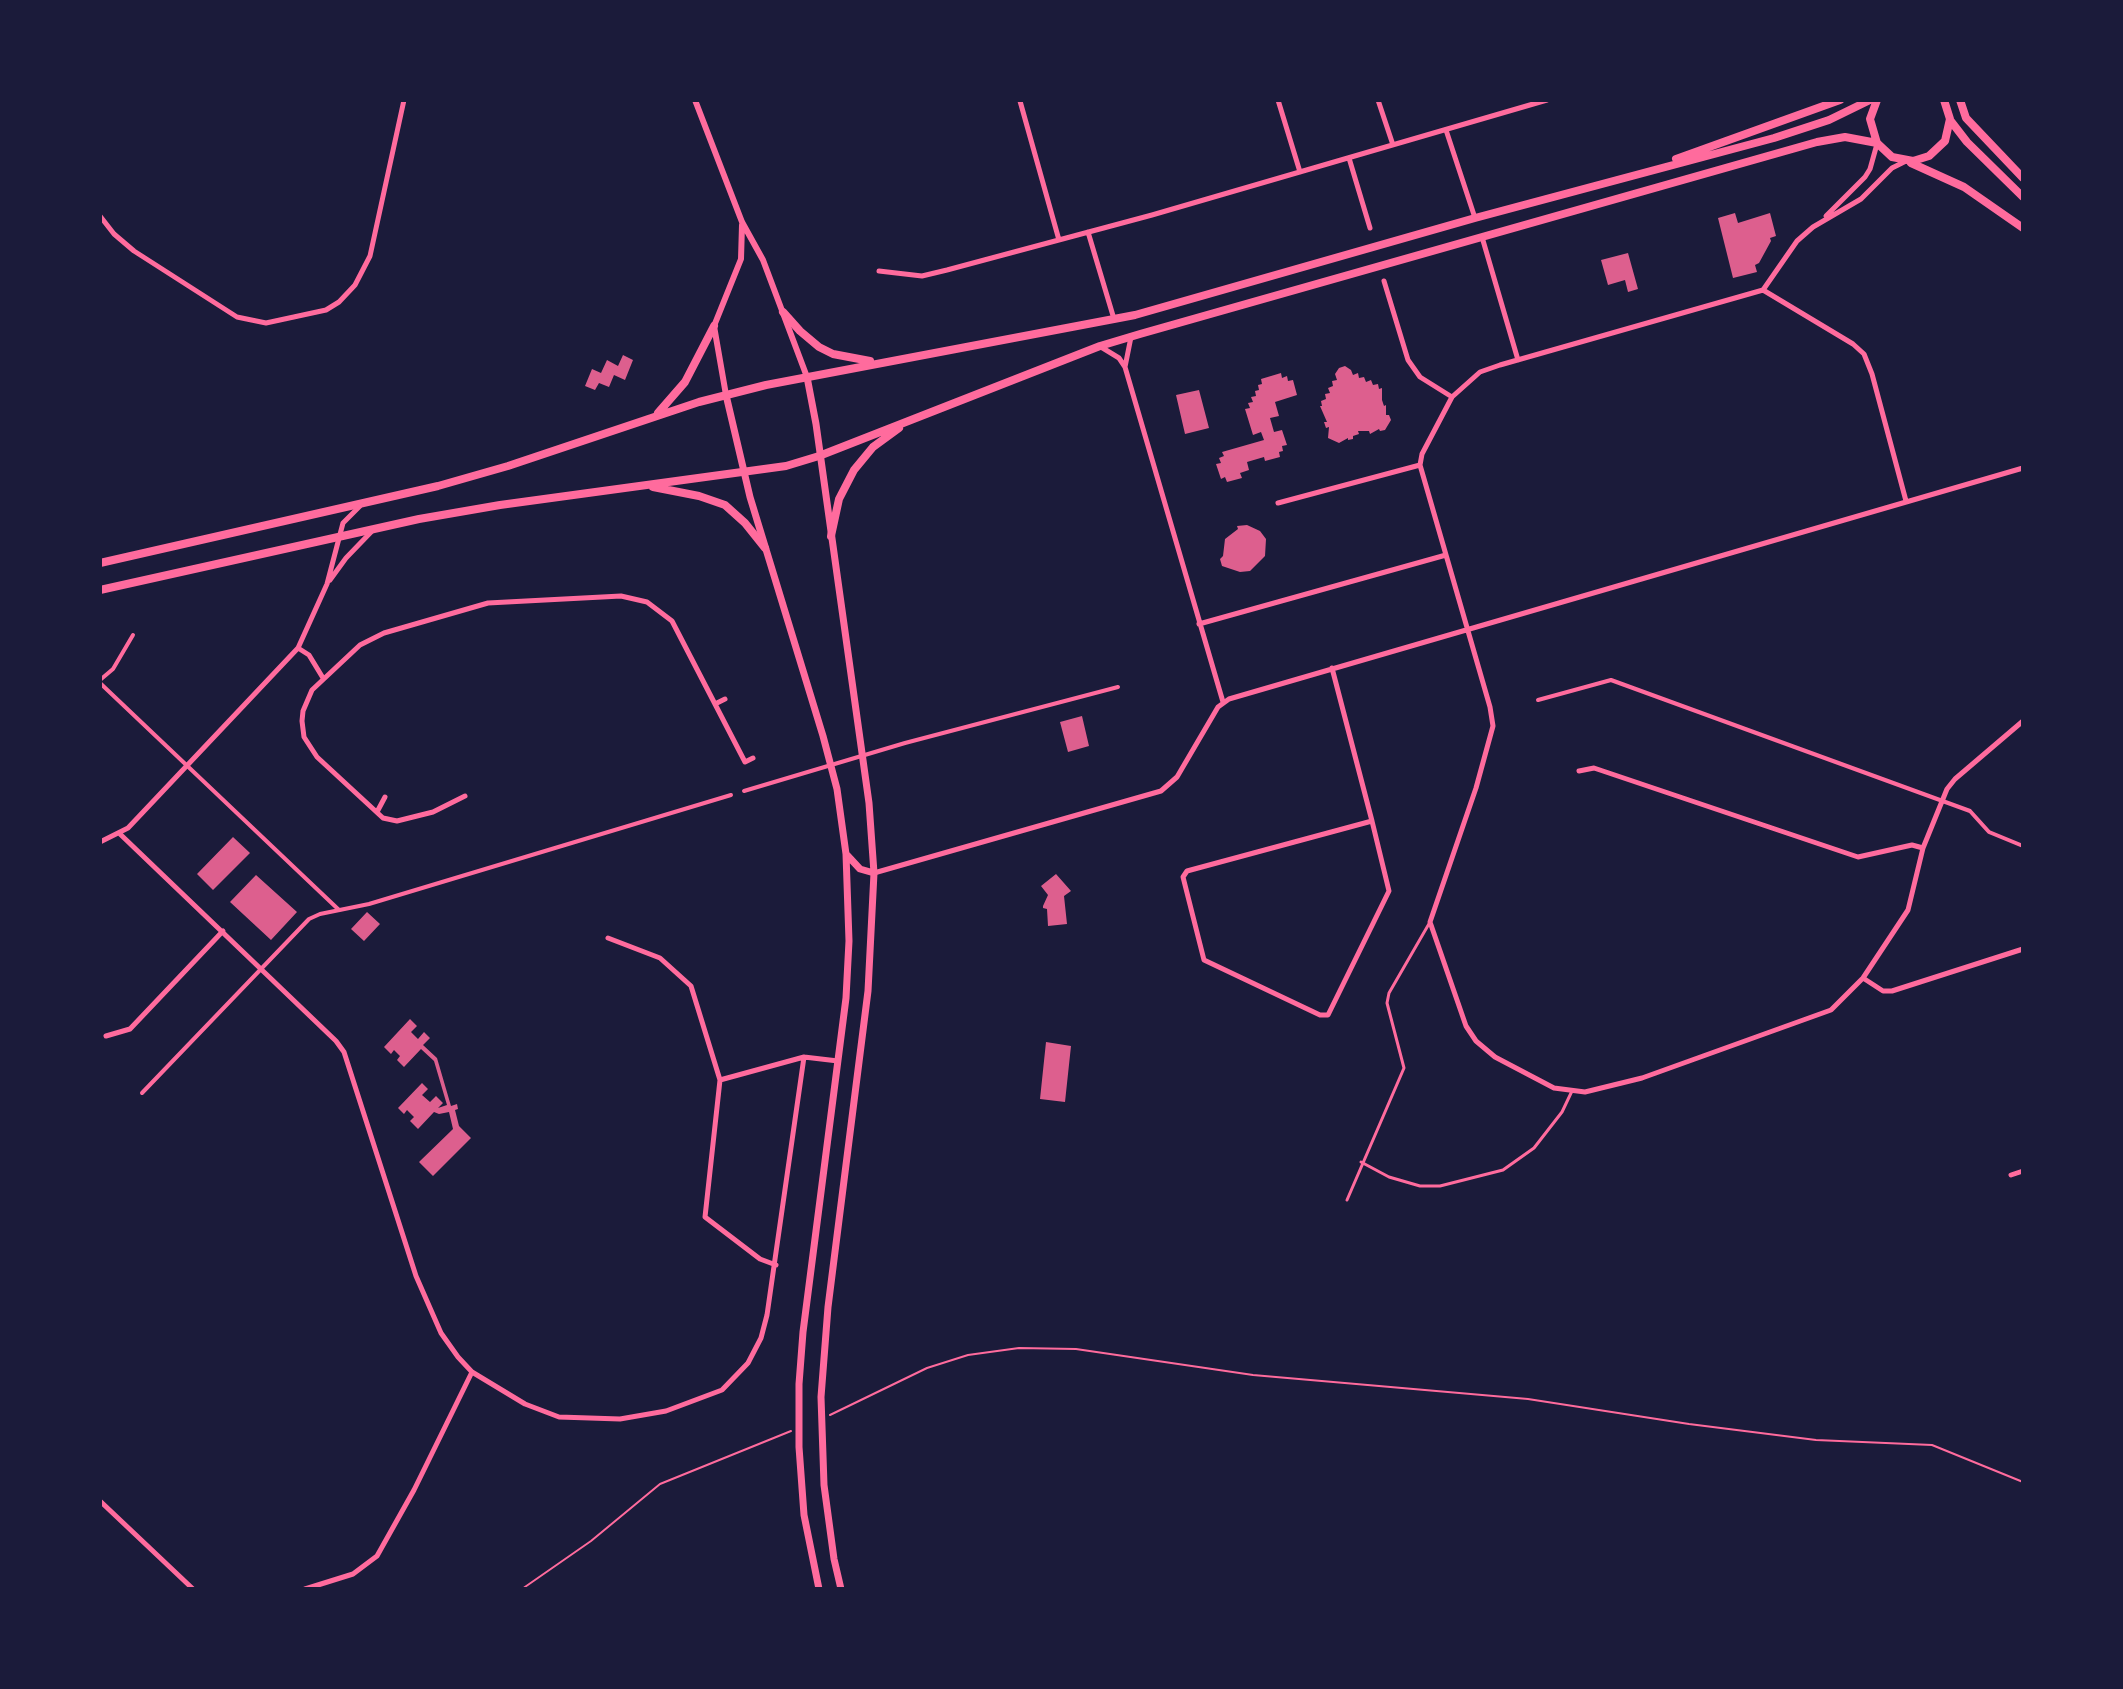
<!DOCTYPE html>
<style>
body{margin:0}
#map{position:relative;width:2123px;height:1689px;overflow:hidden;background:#1b1b3a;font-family:Overpass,sans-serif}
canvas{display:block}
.frame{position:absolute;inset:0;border:102px solid #1b1b3a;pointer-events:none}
</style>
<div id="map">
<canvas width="2123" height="1689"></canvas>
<div class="frame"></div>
</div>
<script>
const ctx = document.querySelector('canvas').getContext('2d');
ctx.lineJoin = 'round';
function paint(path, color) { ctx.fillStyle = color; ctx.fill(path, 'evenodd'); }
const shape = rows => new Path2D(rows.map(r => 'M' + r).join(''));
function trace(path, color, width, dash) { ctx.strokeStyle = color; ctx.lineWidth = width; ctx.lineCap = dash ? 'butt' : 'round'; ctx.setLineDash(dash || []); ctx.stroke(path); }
paint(shape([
 [1735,213,1738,223,1770,213,1776,236,1770,238,1771,241,1759,263,1755,265,1757,272,1733,278,1718,218],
 [1628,253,1638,289,1628,292,1625,280,1608,285,1601,260],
 [623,355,633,360,625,380,614,375,609,387,599,383,595,390,585,386,592,369,601,373,607,360,618,366],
 [1345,366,1351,370,1353,375,1358,373,1359,378,1364,377,1366,382,1371,380,1373,385,1378,384,1379,389,1382,388,1382,400,1384,406,1386,405,1386,415,1389,415,1391,420,1385,430,1380,431,1379,429,1370,434,1369,431,1358,431,1359,434,1353,436,1353,439,1348,440,1348,438,1339,443,1328,438,1329,427,1326,428,1324,422,1327,422,1320,406,1322,406,1321,401,1326,399,1325,394,1330,393,1328,388,1333,386,1332,381,1337,380,1335,374,1339,368],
 [1281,373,1282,378,1287,376,1288,381,1293,380,1297,395,1275,402,1279,416,1270,418,1274,432,1282,430,1287,445,1282,446,1283,451,1279,452,1280,457,1265,461,1264,457,1247,462,1249,470,1240,473,1242,478,1227,482,1225,477,1221,479,1216,464,1221,463,1219,458,1224,456,1222,452,1264,440,1261,432,1253,435,1245,409,1250,408,1248,403,1253,402,1251,397,1256,396,1255,391,1259,390,1258,385,1262,384,1261,379],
 [1199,390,1209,428,1185,434,1176,395],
 [1247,525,1260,531,1266,539,1265,556,1250,571,1240,572,1222,566,1220,559,1223,556,1225,539,1238,529,1237,526],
 [1082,716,1089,746,1068,752,1060,722],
 [233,837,250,853,213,890,197,874],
 [1056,874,1071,891,1064,896,1067,924,1048,926,1047,909,1043,908,1043,906,1048,895,1041,886],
 [256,875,297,912,271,940,230,902],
 [367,912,380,924,364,941,351,929],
 [410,1019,417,1026,411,1032,418,1039,424,1032,430,1038,423,1045,437,1058,451,1106,457,1104,458,1109,455,1110,459,1126,471,1138,433,1176,419,1162,453,1129,449,1112,439,1114,434,1112,418,1129,410,1121,414,1117,407,1110,404,1114,398,1108,422,1083,428,1089,422,1095,430,1102,436,1096,443,1103,438,1108,447,1105,434,1061,421,1049,404,1067,397,1060,400,1056,394,1050,391,1054,384,1047],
 [1046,1042,1071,1046,1065,1102,1040,1099]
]), '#dd5f8e');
trace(shape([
 [830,1415,927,1368,968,1355,1019,1348,1076,1349,1253,1375,1528,1399,1689,1424,1816,1440,1932,1445,2023,1482],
 [522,1589,591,1541,660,1484,791,1431]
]), '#ff6b9d', 2);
trace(shape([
 [1361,1162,1389,1177,1420,1186,1440,1186,1503,1170,1534,1148,1562,1112,1572,1091],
 [1347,1200,1404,1068,1387,1003,1389,993,1430,922]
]), '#ff6b9d', 3);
trace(shape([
 [100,680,113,669,133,635],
 [100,683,339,910],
 [1538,700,1611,680,1970,811,1989,832,2023,846],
 [744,791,905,743,1118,687],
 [142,1093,309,919,320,914,369,904,731,795]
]), '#ff6b9d', 4);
trace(shape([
 [1278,100,1300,172],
 [1378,100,1393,145],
 [1020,101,1059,240],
 [1446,130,1475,218],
 [1349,158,1370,228],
 [100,216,114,234,134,251,237,317,266,323,326,310,339,302,355,285,370,256,404,100],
 [1826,216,1865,177,1870,169,1877,144],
 [1088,232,1114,319],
 [1482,237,1518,360],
 [879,271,922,276,947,270,1152,215,1547,100],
 [1384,281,1408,360,1420,377,1452,397],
 [1763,290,1797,241,1813,227,1861,199,1892,168,1906,161],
 [1101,347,1119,358,1125,367,1131,337],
 [1125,367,1223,702],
 [1906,501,1872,374,1864,354,1853,344,1763,290,1500,365,1480,372,1452,397,1422,454,1420,465,1490,707,1493,726,1476,788,1430,922,1466,1026,1476,1041,1495,1057,1554,1088,1585,1092,1642,1078,1831,1010,1863,978,1908,910,1923,848,1947,789,1955,779,2023,721],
 [1278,503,1420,465],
 [330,580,346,558,373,530],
 [1199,624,1446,555],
 [298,648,309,655,323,678],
 [1332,668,1372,821],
 [715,704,725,699],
 [1579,771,1594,768,1858,857,1912,845,1923,848],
 [465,796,433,812,397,821,383,818,317,757,304,737,302,721,303,711,312,690,360,645,384,633,488,603,621,596,647,602,672,621,745,762,753,758],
 [377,812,385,797],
 [1372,821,1389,891,1328,1015,1320,1015,1204,960,1183,877,1187,871,1372,821],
 [120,834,336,1041,344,1052,416,1276,441,1333,458,1357,472,1372,525,1404,559,1417,620,1419,666,1411,722,1390,748,1363,761,1338,767,1315,804,1057],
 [100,842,128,828,298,648,327,584,343,523,360,506],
 [874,873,1161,791,1177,777,1218,707,1229,699,2023,468],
 [608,938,660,958,691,986,720,1080,705,1217,760,1259,776,1265],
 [1863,978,1883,991,1892,991,2023,949],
 [106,1036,130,1029,223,931],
 [720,1080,804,1057,838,1061],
 [2011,1175,2023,1171],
 [100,1501,193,1589],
 [305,1589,353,1574,377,1556,414,1490,472,1372]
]), '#ff6b9d', 5);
trace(shape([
 [695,100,742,222,763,260,807,377],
 [726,395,714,326,741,259,742,225]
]), '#ff6b9d', 6);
trace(shape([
 [807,377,816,424,869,803,874,873,868,991,828,1307,821,1397,824,1485,834,1559,841,1589],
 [726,395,750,497,823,736,837,789,846,854,849,941,846,998,803,1332,799,1384,799,1447,804,1515,819,1589],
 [847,855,860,869,874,873]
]), '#ff6b9d', 7);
trace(shape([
 [1877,100,1870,119,1877,143,1892,157,1913,161,1929,156,1945,141,1950,119,1944,100],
 [1960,100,1966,118,2023,178],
 [1950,120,1967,142,2023,197],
 [1676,159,1840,100],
 [1911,163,1964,187,2023,228],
 [783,312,800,331,819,347,833,354,870,361],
 [658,413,685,382,714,326],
 [653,487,699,496,725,505,745,523,765,548],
 [831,536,839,499,854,470,873,447,899,428],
 [100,563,438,486,508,466,699,402,766,385,1135,315,1475,218,1774,138,1829,120,1870,100],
 [100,590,419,519,500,505,786,466,819,456,1100,346,1140,334,1817,142,1845,137,1877,143]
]), '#ff6b9d', 8);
</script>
